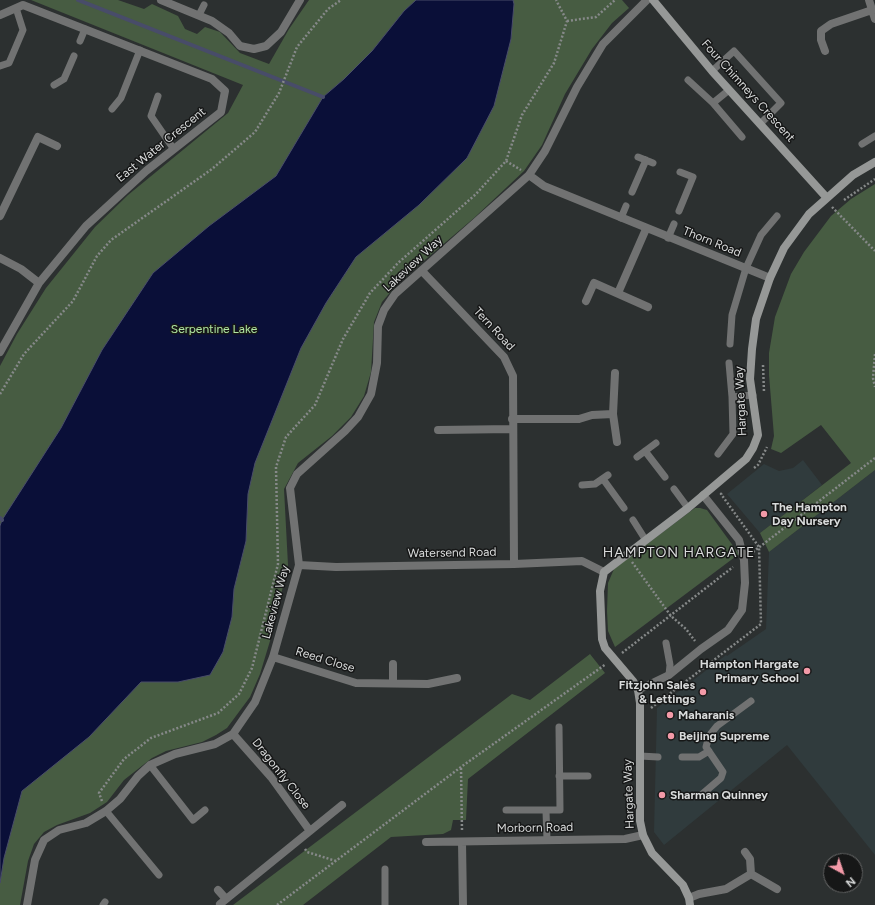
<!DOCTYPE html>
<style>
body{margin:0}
#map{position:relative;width:875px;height:905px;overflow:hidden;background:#2c3030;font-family:Figtree,sans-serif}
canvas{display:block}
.north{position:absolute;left:823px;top:853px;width:40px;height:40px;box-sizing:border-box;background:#161717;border:1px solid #646565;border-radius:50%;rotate:140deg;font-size:11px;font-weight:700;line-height:16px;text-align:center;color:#d9dbdb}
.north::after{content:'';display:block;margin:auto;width:14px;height:18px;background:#f39aa8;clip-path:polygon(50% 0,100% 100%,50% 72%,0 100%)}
</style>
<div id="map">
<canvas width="875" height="905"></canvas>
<div class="north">N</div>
</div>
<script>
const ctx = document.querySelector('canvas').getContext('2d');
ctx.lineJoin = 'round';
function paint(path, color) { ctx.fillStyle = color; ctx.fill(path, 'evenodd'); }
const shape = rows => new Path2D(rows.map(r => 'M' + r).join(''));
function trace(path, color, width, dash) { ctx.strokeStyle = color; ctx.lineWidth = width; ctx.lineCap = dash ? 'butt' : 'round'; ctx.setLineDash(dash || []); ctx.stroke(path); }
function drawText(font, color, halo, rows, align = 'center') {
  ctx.font = font + ' Figtree,sans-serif'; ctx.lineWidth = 3; ctx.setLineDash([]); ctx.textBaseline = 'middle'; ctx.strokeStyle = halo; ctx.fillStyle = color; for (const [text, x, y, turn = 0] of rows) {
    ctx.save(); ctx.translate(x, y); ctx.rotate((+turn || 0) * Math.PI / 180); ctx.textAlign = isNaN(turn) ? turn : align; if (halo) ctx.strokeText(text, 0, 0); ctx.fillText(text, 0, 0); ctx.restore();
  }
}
paint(shape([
 [803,460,822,485,760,533,727,494,764,464,779,471,793,468],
 [875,470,875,855,787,745,664,845,654,832,657,708,726,655,727,656,766,629,769,552]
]), '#303b3d');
paint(shape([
 [31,0,118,0,144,9,152,4,178,16,185,29,197,34,205,27,220,32,240,53,269,64,289,29,309,0,622,0,629,8,612,23,592,49,565,94,542,145,524,171,474,218,399,282,382,302,374,322,371,372,364,396,351,417,332,436,298,463,284,489,288,565,270,641,260,674,250,697,227,728,216,735,202,742,166,751,152,758,124,780,107,802,90,813,57,825,44,832,34,844,28,861,20,905,0,905,0,366,17,334,46,288,95,227,128,195,228,113,243,85],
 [875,184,875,470,769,552,760,533,851,463,821,425,781,453,771,449,774,436,769,375,769,353,775,317,791,274,804,252,831,216,851,199],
 [695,508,700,508,707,510,739,554,615,647,608,631,607,611,608,583,614,569],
 [590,654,605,673,468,779,466,820,453,820,451,830,443,834,391,837,303,905,233,905,512,694,530,700]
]), '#475c42');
const water = shape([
 [416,0,513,0,514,4,511,39,494,106,467,158,419,205,356,257,326,303,301,348,255,463,248,494,246,541,234,589,232,617,223,652,210,675,178,682,141,682,89,737,22,791,4,858,0,883,0,526,2,520,61,428,102,350,153,273,209,226,276,176,323,97,344,79,372,51,404,11,416,0]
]);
paint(water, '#0a0f38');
trace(water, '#484c69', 1);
trace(shape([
 [78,0,323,97],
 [0,518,2,520]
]), '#484c69', 4);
trace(shape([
 [567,21,596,17,615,0],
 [506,161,521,170],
 [844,200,875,179],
 [832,207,875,251],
 [875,354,873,378,875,387],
 [763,365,764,392],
 [0,394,24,354,73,301,97,256,111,240,212,169,255,132,279,93,297,47,328,9,341,0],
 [754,468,758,465,767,447],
 [753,552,875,458],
 [632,562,671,616,686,629,695,641],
 [622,653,733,567],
 [651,708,761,624,759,547,721,494,722,493],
 [461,768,462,831],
 [102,801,99,793,124,759,151,738,218,713,239,694,252,668,278,564,276,467,286,437,315,405,343,339,370,293,398,263,476,194,506,161,522,115,554,63,567,21,556,0],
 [305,849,307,852,336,861],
 [277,905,461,767,606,664]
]), '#868989', 2.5, [2, 2]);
trace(shape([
 [199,15,204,5],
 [80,41,85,29],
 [0,66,9,63,23,30,16,8],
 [712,71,734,51,781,103,761,123],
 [688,80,713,103,742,137],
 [54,85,64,79,74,56],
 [158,96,151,116,173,148],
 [713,103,729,90],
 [112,109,121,98,140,50],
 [862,144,875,136],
 [638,157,653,163],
 [632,192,646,160],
 [679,211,693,177,680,172],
 [621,218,626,206],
 [668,238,674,224],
 [730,344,732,315,746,268,761,235,777,216],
 [732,397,753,395],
 [645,451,665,477],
 [718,454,733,434,732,397,729,363],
 [637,457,656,443],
 [603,479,624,508],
 [582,485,595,484,608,475],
 [674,489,688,508],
 [633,520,645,539],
 [666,643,670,665,669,675],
 [640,756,658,757],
 [682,757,699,757,709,751],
 [150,765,193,820,205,810],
 [559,776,588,776],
 [700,796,721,778,723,772,706,747,709,736,717,726,751,701],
 [506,810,560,810,559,727],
 [106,811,159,875],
 [546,811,547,840],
 [385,869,385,905],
 [103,905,105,902]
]), '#717272', 7);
trace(shape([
 [161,0,212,21,229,33,240,46,254,49,266,46,281,32,300,0],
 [869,0,875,19],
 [0,15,23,5,212,79,225,91,221,112,146,171,86,226,39,283,0,352],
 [825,51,821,40,821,31,831,24,872,10],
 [529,175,544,186,770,278],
 [0,216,38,137,57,146],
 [0,258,21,269,39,283],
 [422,271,504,357,513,376,514,564],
 [618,293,646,229],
 [586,301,594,283,648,307],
 [615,373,613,414,617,442],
 [512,419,579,419,592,415,613,414],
 [438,430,512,429],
 [299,565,336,567,514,564,582,561,604,572],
 [273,657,356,683,428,684,457,678],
 [393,664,393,682],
 [638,690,669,675,701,649,728,630,742,610,745,583,744,560,739,540,703,495],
 [233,734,271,777,310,831],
 [426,842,625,839,643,835],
 [462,842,463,905],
 [745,852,750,859,751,874],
 [218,890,226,899],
 [689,898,699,894,726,889,751,874,777,889],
 [220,904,342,805],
 [27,905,35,860,44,840,59,830,86,823,106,811,120,799,138,776,150,765,175,754,215,744,233,734,255,702,273,657,299,565,290,488,297,474,345,431,358,417,371,394,377,363,378,326,384,310,395,294,529,175,545,151,577,87,603,44,647,0]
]), '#717272', 8);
trace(shape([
 [653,0,712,71,827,198],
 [690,905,689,898,683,885,652,853,643,835,640,821,640,703,638,690,633,681,605,648,602,639,600,591,604,572,688,508,746,459,753,448,758,435,750,379,752,349,756,319,770,278,784,248,809,214,853,175,875,162]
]), '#969897', 8);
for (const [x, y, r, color] of [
 [764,514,4,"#f39aa8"],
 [807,671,4,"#f39aa8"],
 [703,692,4,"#f39aa8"],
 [670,715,4,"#f39aa8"],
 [671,736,4,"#f39aa8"],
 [662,795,4,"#f39aa8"]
]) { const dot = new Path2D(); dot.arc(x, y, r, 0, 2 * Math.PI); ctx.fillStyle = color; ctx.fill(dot); trace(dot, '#161717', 1.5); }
drawText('12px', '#d9dbdb', '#161717', [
 ["Four Chimneys Crescent",748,91,48],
 ["East Water Crescent",161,145,-39],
 ["Thorn Road",712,242,22],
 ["Lakeview Way",413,264,-43],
 ["Tern Road",494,329,47],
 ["Hargate Way",741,401,-93],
 ["Watersend Road",452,553,-1],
 ["Lakeview Way",276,602,-75],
 ["Reed Close",325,660,17],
 ["Dragonfly Close",281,774,52],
 ["Hargate Way",629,794,-92],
 ["Morborn Road",535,828,-1]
]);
drawText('12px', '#b0e7a3', '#161717', [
 ["Serpentine Lake",214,329]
]);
drawText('bold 12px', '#d9dbdb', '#161717', [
 ["The Hampton",772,507],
 ["Day Nursery",772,521],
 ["Hampton Hargate",799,664,"right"],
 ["Primary School",799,678,"right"],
 ["Fitzjohn Sales",695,685,"right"],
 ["& Lettings",695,699,"right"],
 ["Maharanis",678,715],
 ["Beijing Supreme",679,736],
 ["Sharman Quinney",670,795]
], 'left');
ctx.letterSpacing = '1px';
drawText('14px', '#d9dbdb', '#161717', [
 ["HAMPTON HARGATE",679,553]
]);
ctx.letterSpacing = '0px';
</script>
